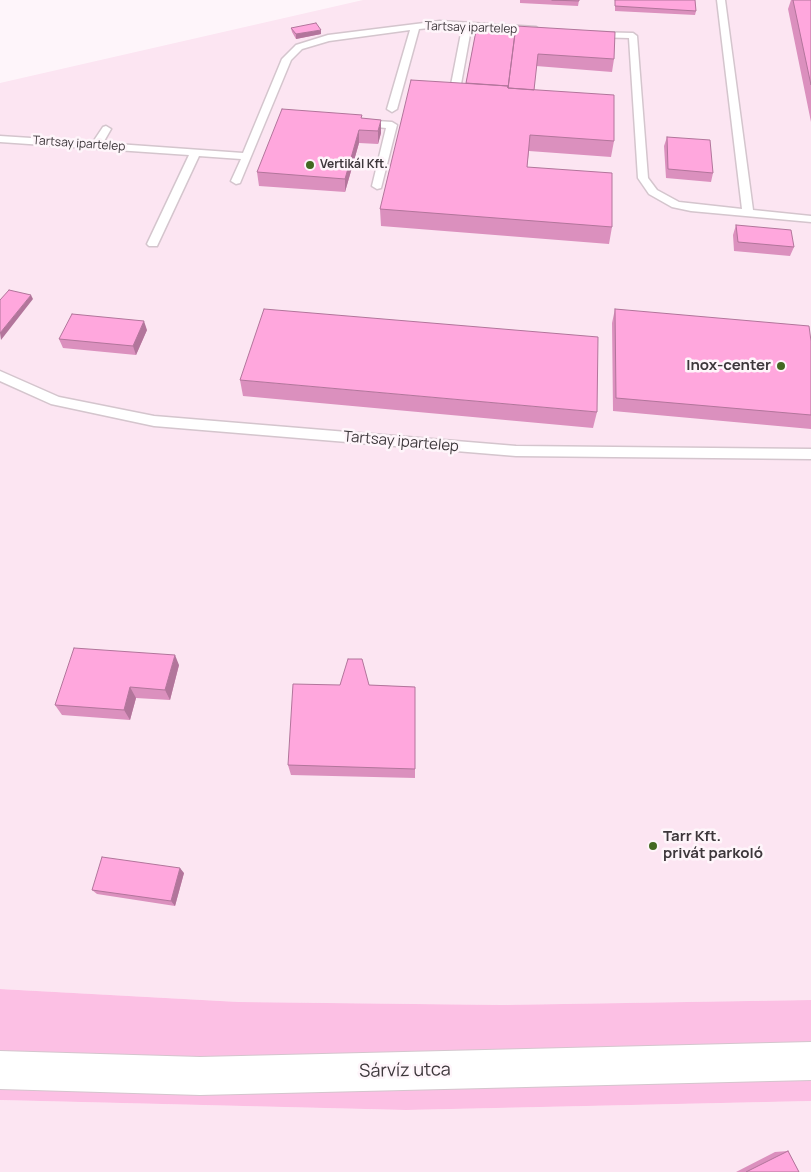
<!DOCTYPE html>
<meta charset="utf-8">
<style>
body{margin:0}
canvas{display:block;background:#fef5fa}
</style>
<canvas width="811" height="1172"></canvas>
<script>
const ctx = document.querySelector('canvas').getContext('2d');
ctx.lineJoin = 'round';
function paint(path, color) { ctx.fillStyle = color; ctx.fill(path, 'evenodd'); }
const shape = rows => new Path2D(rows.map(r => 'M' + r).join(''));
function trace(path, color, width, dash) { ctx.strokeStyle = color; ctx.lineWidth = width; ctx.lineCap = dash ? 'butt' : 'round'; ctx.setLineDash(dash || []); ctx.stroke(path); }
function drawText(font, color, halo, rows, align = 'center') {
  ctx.font = font + ' Manrope,sans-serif'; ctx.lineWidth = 5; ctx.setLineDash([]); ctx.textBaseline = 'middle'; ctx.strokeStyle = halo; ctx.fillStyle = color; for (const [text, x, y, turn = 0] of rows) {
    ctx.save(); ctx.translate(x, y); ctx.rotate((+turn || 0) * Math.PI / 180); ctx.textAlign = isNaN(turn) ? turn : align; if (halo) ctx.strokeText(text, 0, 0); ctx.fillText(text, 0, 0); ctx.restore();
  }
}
paint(shape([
 [363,0,811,0,811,1000,502,1005,239,1002,0,989,0,83],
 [0,1100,406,1110,811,1101,811,1172,0,1172]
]), '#fce5f2');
paint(shape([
 [0,989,239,1002,502,1005,811,1000,811,1101,406,1110,0,1100]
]), '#fcc0e4');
const service = shape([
 [717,0,725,0,753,210,811,216,811,222,691,211,672,207,649,194,638,178,629,38,594,37,591,36,591,32,633,33,637,36,648,178,657,190,679,202,742,209,717,0],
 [440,21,536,27,540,30,536,33,471,29,459,95,454,98,449,95,462,28,440,27,419,29,397,109,392,112,387,109,410,30,329,41,302,49,291,60,240,183,236,184,231,181,241,159,199,156,157,246,149,246,147,244,189,155,0,142,0,136,93,142,103,127,106,126,111,129,103,143,243,153,282,59,296,45,328,35,440,21],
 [361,120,392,122,397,125,381,188,377,189,372,186,386,128,358,125,356,123,361,120],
 [0,371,59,397,154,416,516,446,811,449,811,459,516,456,154,426,51,404,0,381,0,371]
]);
const minor = shape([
 [811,1042,811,1080,200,1095,0,1089,0,1051,200,1057,811,1042]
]);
trace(service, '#d4c5cd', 3);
trace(minor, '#d4c5cd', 2);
paint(service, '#fff');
paint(minor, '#fff');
paint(shape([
 [520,0,579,0,578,6,520,3],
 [615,0,695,0,696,11,695,15,615,11],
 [791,0,811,0,811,122,788,9],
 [291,28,321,34,296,39,292,32],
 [476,31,614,59,612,72,536,66,534,90,614,141,611,157,529,151,527,167,612,227,609,244,381,226,380,209,466,83],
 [362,118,381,133,378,144,359,143,345,192,259,186,257,172],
 [667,137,713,173,711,182,666,178,664,146],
 [736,225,794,247,790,256,734,251,733,235],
 [615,309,811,341,811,429,613,411,612,323],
 [147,330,136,355,63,348,59,339],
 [240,380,597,412,593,428,243,396],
 [179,665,170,700,136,698,130,720,62,715,55,705],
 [340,685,369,685,415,687,415,778,291,775,288,765],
 [184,873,175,906,97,894,92,890],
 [788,1151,799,1172,736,1172,775,1152]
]), '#db90be');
paint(shape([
 [321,30,321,34,296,39,296,34],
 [381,120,381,133,378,144,378,131],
 [359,130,359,143,345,192,345,179],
 [31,295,33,299,1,340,0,333],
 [144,321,147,330,136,355,133,346],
 [175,655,179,665,170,700,165,690],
 [130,687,136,698,130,720,124,710],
 [180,868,184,873,175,906,171,901]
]), '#b2759b');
const building = shape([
 [552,0,579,0,579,1,552,0],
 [615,0,695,0,696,11,615,6,615,0],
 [793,0,811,0,811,85,793,0],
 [316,23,321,30,296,34,291,28,316,23],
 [516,26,615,32,614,59,538,54,534,90,508,88,516,26],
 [476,31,515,33,508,88,508,86,466,83,476,31],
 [411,80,508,86,508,88,614,95,614,141,530,135,527,167,612,173,612,227,380,209,411,80],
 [282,109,362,115,361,118,381,120,378,131,359,130,345,179,257,172,282,109],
 [667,137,710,140,713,173,668,169,667,137],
 [736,225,791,230,794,247,738,242,736,225],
 [9,290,31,295,0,333,0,300,9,290],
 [264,309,598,337,597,412,240,380,264,309],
 [615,309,809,326,811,341,811,415,616,398,615,309],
 [72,314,144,321,133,346,59,339,72,314],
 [74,648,175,655,165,690,130,687,124,710,55,705,74,648],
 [348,659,362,659,369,685,415,687,415,769,288,765,293,684,340,685,348,659],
 [102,857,180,868,171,901,92,890,102,857],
 [788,1151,799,1172,746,1172,788,1151]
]);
paint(building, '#ffa7dd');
trace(building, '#b2759b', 1);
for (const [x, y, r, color] of [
 [310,165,5,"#436821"],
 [781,366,5,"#436821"],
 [653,846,5,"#436821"]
]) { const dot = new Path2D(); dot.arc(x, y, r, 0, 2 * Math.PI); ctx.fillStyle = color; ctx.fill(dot); trace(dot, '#fef5fa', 2); }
drawText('12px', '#3d373b', '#fef5fa', [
 ["Tartsay ipartelep",471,28,2],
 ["Tartsay ipartelep",79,144,4]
]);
drawText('bold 12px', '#3d373b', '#fef5fa', [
 ["Vertikál Kft.",320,165]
], 'left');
drawText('bold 15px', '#3d373b', '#fef5fa', [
 ["Inox-center",771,366],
 ["Tarr Kft.",663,837,"left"],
 ["privát parkoló",663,854,"left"]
], 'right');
drawText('15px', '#3d373b', '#fef5fa', [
 ["Tartsay ipartelep",401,442,5]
]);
drawText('18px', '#3d373b', '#fef5fa', [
 ["Sárvíz utca",405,1071,-1]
]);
</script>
